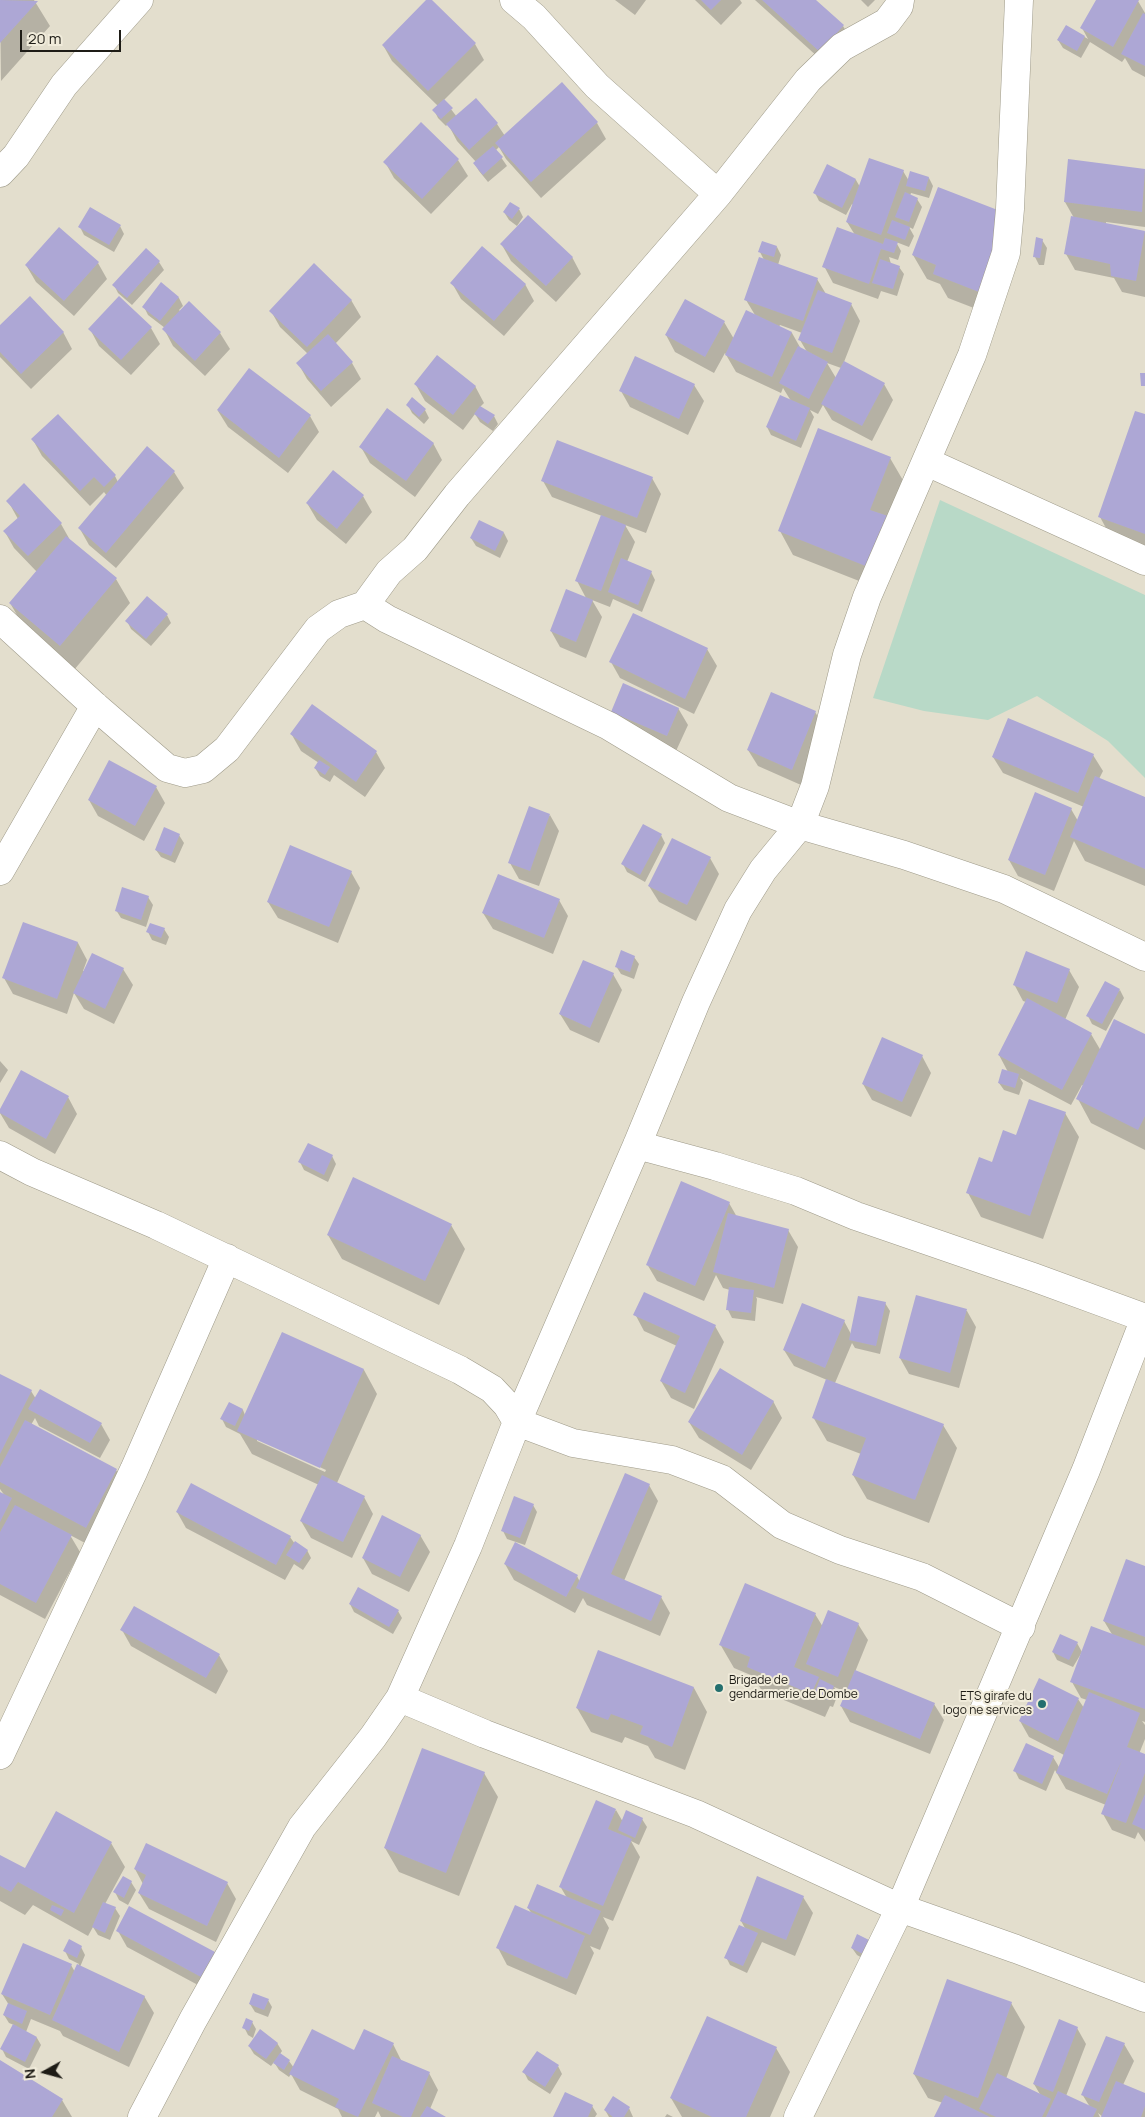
<!DOCTYPE html>
<style>
body{margin:0}
#map{position:relative;width:1145px;height:2117px;overflow:hidden;background:#e3decd;font-family:Manrope,sans-serif}
canvas{display:block}
.north{position:absolute;left:20px;top:2047px;width:50px;height:50px;-webkit-text-stroke:4px #f0ebda;paint-order:stroke;rotate:263deg;font-size:14px;font-weight:700;line-height:20px;text-align:center;color:#1e1c16}
.north::after{content:'';display:block;margin:auto;width:18px;height:22px;background:#1e1c16;clip-path:polygon(50% 0,100% 100%,50% 72%,0 100%)}
.scale{position:absolute;left:20px;top:30px;width:101px;height:22px;box-sizing:border-box;border:2px solid #1e1c16;border-top:0;padding-left:6px;font-size:15px;line-height:18px;white-space:nowrap;color:#1e1c16;-webkit-text-stroke:4px #f0ebda;paint-order:stroke}
</style>
<div id="map">
<canvas width="1145" height="2117"></canvas>
<div class="north">N</div>
<div class="scale">20 m</div>
</div>
<script>
const ctx = document.querySelector('canvas').getContext('2d');
ctx.lineJoin = 'round';
function paint(path, color) { ctx.fillStyle = color; ctx.fill(path, 'evenodd'); }
const shape = rows => new Path2D(rows.map(r => 'M' + r).join(''));
function trace(path, color, width, dash) { ctx.strokeStyle = color; ctx.lineWidth = width; ctx.lineCap = dash ? 'butt' : 'round'; ctx.setLineDash(dash || []); ctx.stroke(path); }
function drawText(font, color, halo, rows, align = 'center') {
  ctx.font = font + ' Manrope,sans-serif'; ctx.lineWidth = 4; ctx.setLineDash([]); ctx.textBaseline = 'middle'; ctx.strokeStyle = halo; ctx.fillStyle = color; for (const [text, x, y, turn = 0] of rows) {
    ctx.save(); ctx.translate(x, y); ctx.rotate((+turn || 0) * Math.PI / 180); ctx.textAlign = isNaN(turn) ? turn : align; if (halo) ctx.strokeText(text, 0, 0); ctx.fillText(text, 0, 0); ctx.restore();
  }
}
paint(shape([
 [940,500,1145,595,1145,778,1108,741,1037,696,988,720,924,711,873,698]
]), '#b8d9c7');
paint(shape([
 [0,0,34,0,50,26,1,81],
 [427,0,431,0,475,44,484,60,444,100,457,117,476,100,497,124,505,136,597,123,606,139,541,198,506,159,499,147,496,150,507,166,488,182,479,171,474,163,476,162,457,141,448,124,446,126,438,118,434,110,438,106,392,61,383,45],
 [615,0,646,0,635,15],
 [695,0,740,0,742,3,721,25],
 [755,0,814,0,843,26,853,42,830,68],
 [861,0,875,0,868,7],
 [1097,0,1138,1,1145,13,1145,77,1132,70,1125,58,1122,62,1090,42,1081,58,1063,48,1058,40,1066,26,1088,39,1082,28],
 [458,160,468,176,431,214,394,178,385,162],
 [1070,161,1145,170,1145,227,1106,222,1106,224,1145,232,1145,297,1122,292,1114,278,1075,270,1066,254,1074,218,1065,202],
 [828,166,856,180,860,187,903,171,909,181,929,178,933,186,929,198,911,193,910,196,917,199,922,207,913,229,909,227,914,236,909,247,896,242,901,251,898,260,889,257,891,264,899,267,904,274,897,296,881,291,878,299,833,283,824,266,855,235,847,222,853,205,852,204,846,215,819,201,815,193],
 [519,209,523,217,517,226,509,220,504,212],
 [1007,215,1021,239,992,315,948,298,940,284,927,279,913,255],
 [120,226,124,234,114,252,84,235,80,227],
 [1042,240,1047,248,1044,265,1039,265,1035,257],
 [502,245,572,257,581,274,556,302,511,261],
 [777,247,781,255,778,265,817,279,826,294,851,304,860,321,844,362,884,384,893,400,872,441,832,420,823,405,818,414,810,410,814,417,801,448,771,435,767,427,791,401,783,388,781,393,736,372,725,353,714,373,675,352,666,335,724,322,734,339,755,315,746,300,764,260,760,252],
 [780,325,802,333,800,340,807,352,801,349,792,333,779,327],
 [827,363,841,368,836,378],
 [146,249,159,262,164,270,132,305,118,293,114,285],
 [98,263,107,279,74,316,36,282,26,265],
 [452,283,525,284,534,301,504,336,461,299],
 [161,284,179,298,183,306,179,310,181,312,189,303,220,333,230,349,205,376,173,346,164,329,165,328,148,315,144,307],
 [351,300,361,317,335,344,352,363,361,379,331,407,307,379,298,363,308,354,280,327,271,311],
 [0,327,63,332,72,349,31,389,0,357],
 [151,328,160,344,131,375,99,346,90,329],
 [416,385,475,386,484,403,480,407,494,416,498,424,493,431,480,422,475,414,463,430,425,401],
 [694,385,704,401,688,435,630,407,621,391],
 [408,405,425,410,429,418,424,424,412,413],
 [218,411,310,416,319,432,288,473,228,427],
 [1145,415,1145,552,1113,541,1100,517],
 [33,440,115,476,118,482,174,472,184,488,116,568,89,545,80,529,107,496,104,492,90,506,42,456],
 [433,443,442,460,415,497,370,463,361,447],
 [890,458,904,482,882,590,793,555,780,531],
 [652,478,661,494,646,533,625,525,635,542,627,562,651,572,655,580,642,612,613,599,610,607,592,600,602,617,586,658,560,647,551,631,586,598,577,581,602,516,552,497,543,481],
 [363,496,372,512,346,544,317,520,307,503],
 [8,501,61,524,70,540,116,579,130,603,74,670,24,627,10,603,37,572,14,548,5,532,18,519],
 [504,533,508,541,500,558,476,546,471,538],
 [167,615,171,623,151,646,131,629,127,621],
 [707,649,717,666,694,714,620,678,611,662],
 [678,708,688,725,676,751,622,728,612,712],
 [815,712,825,728,801,785,758,766,748,750],
 [292,735,376,752,385,768,365,797,334,775,330,782,320,776,315,768,319,763,301,751],
 [1093,755,1103,771,1099,779,1145,799,1145,886,1085,861,1074,841,1054,891,1018,876,1009,860,1071,809,1078,821,1084,807,1003,773,993,757],
 [156,787,165,803,144,841,98,816,89,800],
 [550,815,559,831,539,886,519,879,510,863],
 [179,835,184,843,175,863,161,857,156,850],
 [661,835,665,843,645,882,627,872,623,864],
 [710,858,719,874,696,921,659,902,649,886],
 [351,872,360,888,338,943,278,918,268,902],
 [148,897,153,905,146,927,121,918,116,910],
 [559,900,568,916,553,954,493,929,483,913],
 [23,924,78,943,87,960,83,971,123,969,133,985,114,1024,84,1009,74,993,67,1014,13,994,4,978],
 [164,929,169,937,166,945,152,940,148,932],
 [1027,953,1069,970,1079,987,1065,1020,1091,1034,1101,1051,1145,1035,1145,1150,1091,1123,1078,1099,1084,1086,1082,1085,1071,1105,1020,1078,1023,1083,1019,1095,1004,1090,999,1083,1008,1072,999,1055,1026,1002,1023,1001,1014,984],
 [634,957,639,964,634,979,621,974,616,966],
 [613,974,622,990,599,1043,570,1030,560,1014],
 [1120,990,1124,998,1106,1031,1092,1024,1088,1016],
 [922,1056,931,1073,911,1117,872,1100,863,1084],
 [0,1061,8,1070,0,1083],
 [68,1097,77,1114,55,1154,9,1128,0,1113],
 [1065,1113,1079,1137,1043,1239,981,1217,968,1193,1017,1136],
 [332,1156,336,1164,328,1182,304,1170,300,1162],
 [729,1203,737,1217,788,1230,798,1247,783,1304,756,1297,757,1299,755,1321,732,1318,728,1310,730,1290,723,1288,716,1275,704,1301,657,1281,647,1264],
 [451,1225,465,1249,439,1305,342,1259,328,1235],
 [917,1297,967,1311,976,1327,959,1388,909,1374,900,1358],
 [885,1303,890,1311,880,1354,855,1348,852,1343,835,1383,943,1425,957,1448,929,1523,867,1499,853,1475,861,1454,827,1441,813,1417,827,1380,794,1366,784,1350,844,1321,851,1334],
 [635,1314,715,1326,724,1342,694,1409,671,1398,661,1381,677,1346,644,1331],
 [282,1333,364,1370,377,1394,337,1483,364,1497,373,1514,352,1558,311,1538,301,1521,319,1485,252,1454,240,1434,226,1427,222,1419,229,1404,243,1410,245,1415],
 [257,1438,326,1470,325,1472,257,1441],
 [0,1375,31,1391,36,1399,101,1424,110,1440,100,1458,39,1426,35,1418,31,1425,116,1470,130,1494,100,1551,70,1535,80,1552,45,1619,0,1595,0,1493,5,1496,0,1489],
 [773,1401,782,1418,751,1470,699,1438,689,1422],
 [649,1485,658,1501,624,1581,661,1597,670,1613,660,1636,587,1605,583,1598,575,1613,514,1580,505,1564,577,1576,580,1582],
 [533,1505,537,1512,525,1545,507,1539,503,1531],
 [177,1512,290,1537,295,1544,307,1550,311,1558,303,1570,294,1564,285,1580,186,1528],
 [420,1535,430,1552,409,1592,372,1574,363,1558],
 [1145,1568,1145,1722,1142,1721,1145,1725,1145,1739,1139,1754,1145,1756,1145,1842,1138,1832,1135,1839,1112,1830,1103,1814,1106,1805,1066,1789,1055,1770,1046,1791,1019,1779,1015,1771,1053,1757,1059,1767,1064,1755,1029,1737,1020,1721,1040,1680,1078,1699,1084,1708,1087,1700,1081,1698,1072,1682,1113,1636,1104,1621],
 [350,1604,398,1611,402,1618,393,1634,354,1612],
 [815,1614,823,1627,858,1624,868,1640,855,1672,934,1704,944,1720,930,1754,850,1722,841,1706,847,1692,834,1687,838,1694,833,1707,830,1706,825,1717,762,1691,753,1676,734,1668,720,1644],
 [122,1630,219,1655,228,1671,216,1694,131,1646],
 [1077,1643,1082,1652,1073,1667,1057,1660,1053,1652],
 [694,1688,707,1712,685,1770,655,1758,648,1746,625,1737,622,1743,591,1732,577,1708],
 [484,1773,498,1797,459,1896,399,1872,385,1848],
 [616,1810,623,1822,642,1819,647,1827,639,1845,631,1841,640,1857,613,1921,603,1917,609,1928,600,1950,590,1946,594,1953,576,1995,507,1965,498,1948,532,1914,528,1908,567,1898,560,1886],
 [111,1843,125,1867,105,1904,115,1908,120,1916,110,1940,98,1935,93,1927,88,1936,33,1905,25,1915,0,1901,0,1856,25,1870],
 [135,1869,227,1883,236,1899,216,1942,149,1909,139,1893,143,1884],
 [123,1877,131,1882,136,1890,128,1905,119,1900,115,1892],
 [803,1897,813,1913,795,1956,762,1942,747,1973,730,1965,726,1957,746,1930,741,1921],
 [118,1931,214,1953,223,1969,211,1992,127,1947],
 [858,1935,869,1962,857,1955,852,1948],
 [81,1947,85,1955,80,1967,144,1996,154,2013,129,2067,63,2036,60,2031,31,2019,26,2032,37,2038,41,2045,29,2069,6,2057,2,2049,14,2025,9,2023,4,2015,9,2005,2,1994,71,1965,75,1972,79,1964,69,1959,65,1951],
 [268,2000,272,2007,268,2017,255,2012,250,2004],
 [1011,2003,1025,2027,1006,2079,1041,2096,1034,2084,1077,2028,1086,2044,1066,2096,1090,2107,1082,2094,1124,2044,1134,2061,1123,2085,1145,2095,1145,2117,1103,2117,1098,2113,1100,2117,936,2117,943,2103,928,2098,914,2074],
 [252,2022,256,2029,253,2038,248,2035,244,2027],
 [277,2043,282,2051,280,2054,289,2061,294,2068,355,2051,393,2044,402,2062,429,2073,438,2090,430,2109,443,2117,381,2117,378,2111,375,2117,342,2117,338,2109,300,2090,291,2074,289,2077,279,2070,274,2062,271,2066,254,2054,249,2046],
 [776,2048,790,2072,770,2117,682,2117,671,2098],
 [0,2061,62,2100,72,2117,0,2117],
 [558,2066,562,2074,550,2094,528,2080,524,2072],
 [592,2106,597,2114,595,2117,555,2117],
 [629,2108,633,2117,609,2117,605,2110],
 [667,2114,673,2117,665,2117]
]), '#0003');
paint(shape([
 [0,0,38,1,0,43],
 [426,0,432,0,476,43,428,91,382,45],
 [701,0,721,0,711,10],
 [762,0,816,0,844,25,820,52],
 [1096,0,1139,0,1113,47,1080,28],
 [1143,13,1145,14,1145,66,1121,54],
 [1066,25,1085,36,1077,51,1057,40],
 [562,82,598,122,531,182,495,143],
 [476,98,498,123,469,150,446,124],
 [444,99,453,108,441,119,432,110],
 [421,122,459,159,422,199,383,162],
 [493,146,503,157,483,175,473,163],
 [869,158,904,170,881,235,846,222],
 [1068,159,1145,169,1142,212,1064,202],
 [827,164,856,179,842,208,813,193],
 [910,171,929,177,925,191,906,186],
 [938,187,1008,214,979,292,933,274,936,265,912,255],
 [905,192,918,198,909,222,895,217],
 [510,202,520,208,512,219,503,212],
 [90,207,121,225,109,245,78,227],
 [528,215,573,257,546,286,500,244],
 [1071,216,1145,231,1136,281,1111,276,1110,264,1064,254],
 [892,220,910,227,905,240,887,233],
 [59,227,99,262,64,301,25,265],
 [837,227,883,244,885,238,898,242,894,253,881,249,869,284,822,267],
 [1036,237,1043,239,1040,258,1033,257],
 [762,241,777,246,774,257,758,252],
 [482,246,526,284,494,321,450,283],
 [146,248,160,261,127,298,112,285],
 [759,257,818,278,803,321,744,300],
 [880,259,900,266,893,289,872,283],
 [314,263,352,300,307,347,269,311],
 [161,282,179,297,160,321,142,307],
 [818,290,852,303,832,353,798,340],
 [30,296,64,332,21,374,0,352,0,325],
 [119,296,152,327,121,360,88,329],
 [685,299,725,321,705,357,665,335],
 [189,301,221,332,195,361,162,329],
 [746,310,792,332,772,377,725,355],
 [328,334,353,362,321,391,296,363],
 [798,346,828,362,809,399,779,383],
 [437,355,476,386,453,415,414,384],
 [635,356,695,384,679,419,619,391],
 [844,361,885,383,862,426,821,404],
 [249,368,311,415,279,458,217,410],
 [1140,373,1145,373,1145,386,1141,386],
 [780,395,810,408,796,441,766,427],
 [412,397,426,409,419,417,406,405],
 [480,406,495,415,488,424,474,414],
 [387,408,434,443,406,481,359,447],
 [1135,411,1145,414,1145,534,1098,517],
 [58,414,116,475,104,487,94,477,80,491,31,439],
 [818,428,891,457,870,510,888,516,868,567,778,531],
 [557,440,653,477,637,518,541,481],
 [147,446,175,471,106,553,78,528],
 [333,470,364,495,337,529,306,503],
 [24,483,62,523,28,556,3,531,20,516,6,501],
 [601,515,626,525,601,591,575,581],
 [479,520,504,532,495,551,470,538],
 [66,536,117,578,60,646,9,603],
 [621,558,652,571,638,605,608,592],
 [566,589,593,600,576,642,550,631],
 [147,596,168,614,146,639,125,621],
 [633,613,708,648,685,699,609,662],
 [623,683,679,708,667,736,611,712],
 [771,692,816,711,792,770,747,750],
 [312,704,377,751,356,782,290,734],
 [1008,718,1094,754,1078,793,992,757],
 [109,760,157,786,135,826,88,800],
 [319,760,330,767,325,775,314,768],
 [1095,776,1145,797,1145,869,1070,837],
 [1035,792,1072,808,1045,875,1008,860],
 [529,806,550,814,530,871,508,863],
 [643,824,662,834,640,875,621,864],
 [164,827,180,834,171,856,155,850],
 [672,838,711,857,687,905,648,886],
 [290,845,352,871,329,927,267,902],
 [498,874,560,899,544,938,482,913],
 [122,887,149,896,141,920,115,911],
 [23,922,78,942,57,999,2,978],
 [150,923,165,928,161,938,146,932],
 [621,950,635,956,630,972,615,967],
 [1026,951,1070,969,1057,1003,1013,985],
 [92,953,124,968,105,1009,73,993],
 [583,960,614,973,590,1028,559,1014],
 [1105,981,1120,989,1102,1024,1086,1016],
 [1027,998,1092,1033,1062,1090,998,1055],
 [1114,1019,1145,1034,1145,1116,1138,1130,1076,1099],
 [882,1037,923,1055,902,1102,862,1084],
 [1002,1069,1019,1074,1015,1088,998,1083],
 [21,1070,69,1096,46,1139,0,1113,0,1109],
 [1029,1099,1066,1112,1030,1216,966,1193,979,1157,992,1162,1003,1130,1016,1135],
 [308,1143,333,1155,324,1175,298,1162],
 [353,1177,452,1224,425,1281,327,1235],
 [681,1181,730,1202,695,1286,646,1265],
 [728,1213,789,1229,774,1288,713,1272],
 [729,1287,754,1290,751,1313,726,1310],
 [644,1292,716,1325,685,1393,660,1381,680,1336,633,1315],
 [916,1295,967,1309,950,1373,899,1358],
 [858,1296,886,1302,876,1346,849,1340],
 [802,1303,845,1320,825,1368,783,1350],
 [282,1332,364,1369,320,1468,237,1431],
 [720,1368,774,1401,742,1455,688,1422],
 [0,1374,32,1390,0,1454],
 [826,1379,944,1424,915,1500,852,1475,866,1438,812,1418],
 [40,1389,102,1423,90,1443,28,1409],
 [229,1402,243,1409,235,1426,220,1419],
 [25,1420,117,1469,86,1528,0,1482,0,1467],
 [625,1473,650,1484,611,1574,662,1596,651,1621,576,1588],
 [322,1475,365,1496,343,1542,300,1521],
 [191,1483,291,1536,276,1565,176,1512],
 [0,1492,12,1498,0,1522],
 [514,1496,534,1504,520,1538,501,1531],
 [15,1505,72,1535,36,1603,0,1584,0,1532],
 [382,1515,421,1535,400,1577,362,1558],
 [295,1541,308,1550,299,1563,286,1555],
 [515,1542,578,1575,566,1597,504,1564],
 [1126,1559,1145,1566,1145,1637,1103,1621],
 [745,1583,816,1613,794,1667,819,1677,811,1694,747,1667,750,1657,719,1645],
 [358,1587,399,1610,389,1627,349,1604],
 [134,1606,220,1654,206,1678,120,1630],
 [828,1610,859,1623,838,1677,806,1664],
 [1091,1626,1145,1646,1145,1709,1070,1682],
 [1060,1634,1078,1642,1069,1660,1052,1652],
 [598,1650,694,1687,672,1747,640,1734,643,1726,611,1714,608,1720,576,1708],
 [855,1670,935,1703,920,1739,840,1706],
 [1039,1678,1079,1698,1058,1741,1019,1721],
 [820,1679,834,1686,828,1700,814,1694],
 [1089,1692,1140,1713,1127,1747,1145,1754,1145,1773,1126,1823,1101,1814,1122,1760,1107,1794,1056,1773],
 [1026,1743,1054,1756,1042,1784,1013,1771],
 [422,1748,485,1772,446,1873,384,1848],
 [1145,1794,1145,1830,1132,1824],
 [596,1800,616,1809,608,1829,632,1839,603,1906,559,1887],
 [626,1810,643,1818,635,1838,618,1830],
 [56,1811,112,1842,74,1913,18,1882,11,1892,0,1886,0,1855,25,1868],
 [146,1843,228,1882,207,1926,138,1893,146,1875,134,1869],
 [123,1876,132,1881,124,1898,113,1892],
 [757,1876,804,1896,786,1940,740,1921],
 [537,1884,601,1911,590,1935,527,1908],
 [103,1902,116,1907,105,1933,92,1927],
 [52,1905,64,1910,61,1916,50,1910],
 [515,1905,585,1936,567,1979,496,1948],
 [129,1906,215,1952,201,1977,116,1931],
 [739,1925,758,1933,743,1966,724,1958],
 [857,1934,871,1941,865,1955,851,1948],
 [69,1939,82,1946,77,1958,63,1951],
 [23,1943,72,1964,50,2015,1,1994],
 [77,1964,145,1996,119,2052,52,2020],
 [947,1979,1012,2002,978,2098,913,2074],
 [253,1993,269,1999,264,2010,249,2004],
 [8,2003,27,2011,22,2024,3,2015],
 [707,2016,777,2047,746,2117,712,2117,670,2098],
 [246,2018,253,2021,249,2031,242,2028],
 [1059,2019,1078,2027,1053,2092,1033,2084],
 [13,2024,37,2037,25,2062,0,2049],
 [260,2029,278,2043,266,2059,248,2046],
 [312,2029,354,2050,364,2029,394,2043,358,2117,335,2107,339,2099,289,2074],
 [1106,2036,1125,2043,1099,2102,1081,2095],
 [537,2051,559,2065,545,2087,522,2072],
 [280,2053,290,2060,284,2070,273,2063],
 [392,2056,430,2072,411,2117,403,2117,372,2103],
 [0,2060,63,2099,52,2117,0,2117],
 [997,2073,1051,2099,1042,2117,996,2117,979,2109],
 [1116,2081,1145,2093,1145,2106,1141,2117,1101,2117],
 [1058,2091,1097,2109,1093,2117,1046,2117],
 [565,2092,593,2105,588,2117,553,2117],
 [945,2095,990,2117,934,2117],
 [613,2096,630,2107,624,2117,613,2117,604,2110],
 [427,2106,446,2117,420,2117]
]), '#ada7d5');
const minor = shape([
 [514,0,534,17,597,86,718,194],
 [0,173,16,156,64,85,139,0],
 [927,462,1145,561],
 [365,605,389,572,415,549,457,495,718,194,808,80,842,47,887,22,899,6,900,0],
 [0,619,95,706,167,768,185,773,203,769,227,749,318,629,339,614,365,605,387,619,609,726,729,798,800,825,815,786,847,655,867,597,972,355,1006,253,1010,209,1019,0],
 [0,871,95,706],
 [637,1145,715,1166,796,1191,856,1216,1033,1277,1145,1318],
 [0,1155,32,1172,156,1225,460,1370,492,1389,507,1405,517,1422,573,1443,672,1460,722,1479,782,1525,840,1550,922,1577,1021,1627],
 [400,1698,485,1734,696,1814,900,1908,1016,1949,1145,1998],
 [0,1755,134,1470,227,1258],
 [142,2117,193,2020,302,1827,373,1737,400,1698,468,1546,517,1422,637,1145,696,1002,738,910,763,870,800,825,904,855,1004,889,1145,957],
 [798,2117,900,1908,1086,1470,1145,1318]
]);
trace(minor, '#9e9a89', 29);
trace(minor, '#fff', 28);
for (const [x, y, r, color] of [
 [719,1688,5,"#246f6e"],
 [1042,1704,5,"#246f6e"]
]) { const dot = new Path2D(); dot.arc(x, y, r, 0, 2 * Math.PI); ctx.fillStyle = color; ctx.fill(dot); trace(dot, '#f0ebda', 2); }
drawText('12px', '#1e1c16', '#f0ebda', [
 ["Brigade de",729,1681],
 ["gendarmerie de Dombe",729,1695],
 ["ETS girafe du",1032,1697,"right"],
 ["logo ne services",1032,1711,"right"]
], 'left');
</script>
